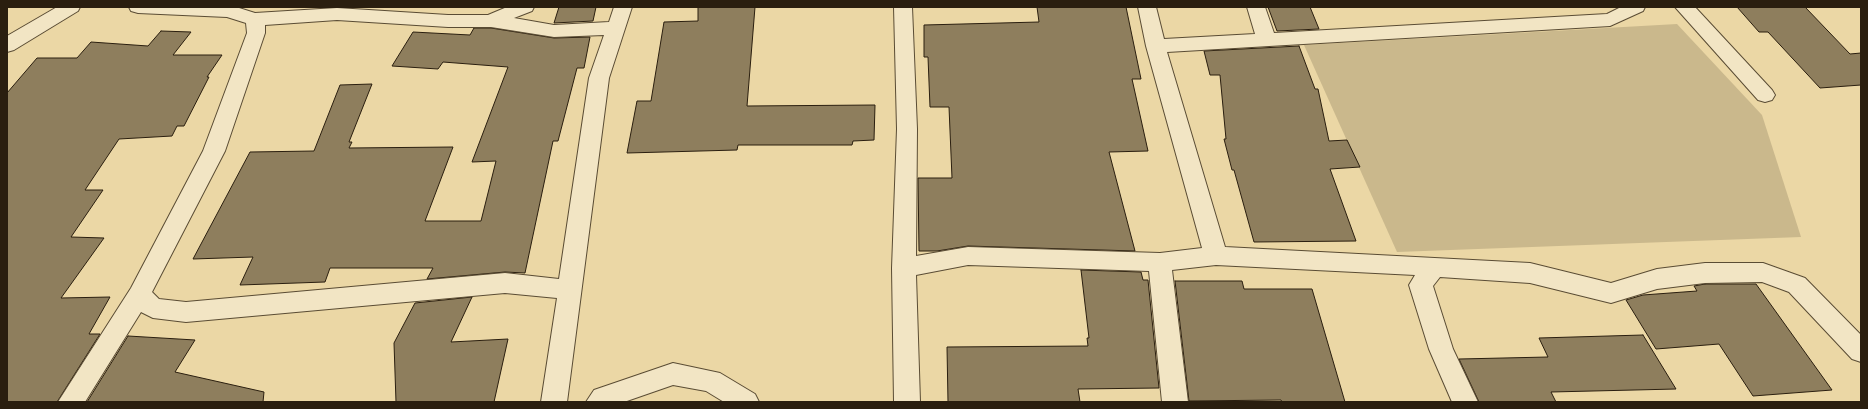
<!DOCTYPE html>
<style>
body{margin:0}
#map{position:relative;width:1868px;height:409px;overflow:hidden;background:#ebd7a5;font-family:"IM FELL Great Primer",serif}
canvas{display:block}
.frame{position:absolute;inset:0;border:8px solid #2a1e0f;pointer-events:none}
</style>
<div id="map">
<canvas width="1868" height="409"></canvas>
<div class="frame"></div>
</div>
<script>
const ctx = document.querySelector('canvas').getContext('2d');
ctx.lineJoin = 'round';
function paint(path, color) { ctx.fillStyle = color; ctx.fill(path, 'evenodd'); }
const shape = rows => new Path2D(rows.map(r => 'M' + r).join(''));
function trace(path, color, width, dash) { ctx.strokeStyle = color; ctx.lineWidth = width; ctx.lineCap = dash ? 'butt' : 'round'; ctx.setLineDash(dash || []); ctx.stroke(path); }
paint(shape([
 [1677,24,1762,115,1801,237,1397,252,1304,45]
]), '#cab88c');
const building = shape([
 [559,7,596,7,593,21,554,23,559,7],
 [698,7,755,7,747,106,875,105,874,140,853,141,852,145,738,145,737,150,627,153,637,101,651,101,664,22,698,21,698,7],
 [1037,7,1126,7,1141,79,1132,79,1148,151,1109,152,1135,251,968,246,937,251,919,251,918,178,952,178,949,107,930,107,928,57,924,57,924,25,1039,22,1037,7],
 [1268,7,1310,7,1319,29,1277,31,1268,7],
 [1737,7,1805,7,1850,54,1861,53,1861,85,1820,88,1768,32,1759,32,1737,7],
 [474,28,491,28,554,38,590,37,584,68,577,68,558,141,553,141,525,273,505,272,427,279,433,268,330,268,325,282,240,285,253,257,193,259,250,152,314,151,340,85,372,84,349,142,352,142,349,148,453,147,425,221,481,221,496,161,472,162,508,67,443,62,438,69,392,66,413,32,470,35,474,28],
 [161,31,191,32,173,55,222,55,207,77,209,77,184,126,177,126,172,136,119,139,85,190,103,190,71,237,104,238,61,298,110,297,89,334,100,334,57,402,7,402,7,93,37,58,77,58,91,42,148,46,161,31],
 [1299,46,1315,89,1318,89,1329,141,1347,140,1360,167,1330,169,1356,241,1254,242,1234,170,1232,170,1224,139,1226,139,1220,75,1210,75,1204,51,1299,46],
 [1081,270,1141,272,1143,280,1148,280,1159,388,1078,389,1080,402,948,402,947,347,1088,346,1087,338,1089,338,1081,270],
 [1175,281,1242,281,1244,289,1312,289,1345,402,1282,402,1281,400,1189,401,1175,281],
 [1705,284,1756,284,1832,390,1753,396,1719,344,1656,349,1626,300,1643,295,1697,291,1694,286,1705,284],
 [472,297,451,342,508,339,494,402,396,402,394,343,415,303,472,297],
 [1643,335,1676,389,1551,392,1556,402,1479,402,1459,359,1548,357,1539,338,1643,335],
 [128,336,195,340,175,372,264,392,263,402,87,402,128,336]
]);
paint(building, '#8e7e5d');
trace(building, '#2a1e0f', 1);
const minor = shape([
 [57,7,80,7,78,11,14,50,7,52,7,36,57,7],
 [129,7,236,7,255,13,337,8,448,15,488,15,507,7,534,7,532,11,514,18,554,25,609,22,614,7,632,7,609,78,567,402,541,402,557,298,505,293,186,322,153,318,141,312,85,402,58,402,131,288,203,151,247,33,246,23,227,17,138,13,131,11,129,7],
 [337,20,448,27,491,27,554,37,604,35,589,78,559,279,505,273,186,302,159,299,152,292,225,151,265,33,265,25,337,20],
 [894,7,912,7,917,129,916,256,968,247,1160,253,1202,248,1146,46,1138,7,1156,7,1164,39,1255,34,1247,7,1265,7,1274,33,1607,14,1621,7,1645,7,1643,11,1610,26,1167,52,1225,247,1530,263,1611,283,1657,269,1705,263,1763,263,1805,278,1861,335,1861,362,1852,359,1789,292,1762,282,1705,283,1657,289,1611,303,1530,283,1440,277,1433,286,1453,349,1478,402,1452,402,1429,349,1409,285,1415,275,1216,265,1172,270,1188,402,1162,402,1149,271,968,265,916,275,920,402,894,402,892,268,897,129,894,7],
 [1675,7,1695,7,1772,90,1775,95,1772,100,1765,102,1758,100,1675,7],
 [673,363,720,373,755,394,759,402,724,402,706,391,673,385,624,402,586,402,594,390,673,363]
]);
trace(minor, '#5a4c34', 2);
paint(minor, '#f2e5c4');
</script>
